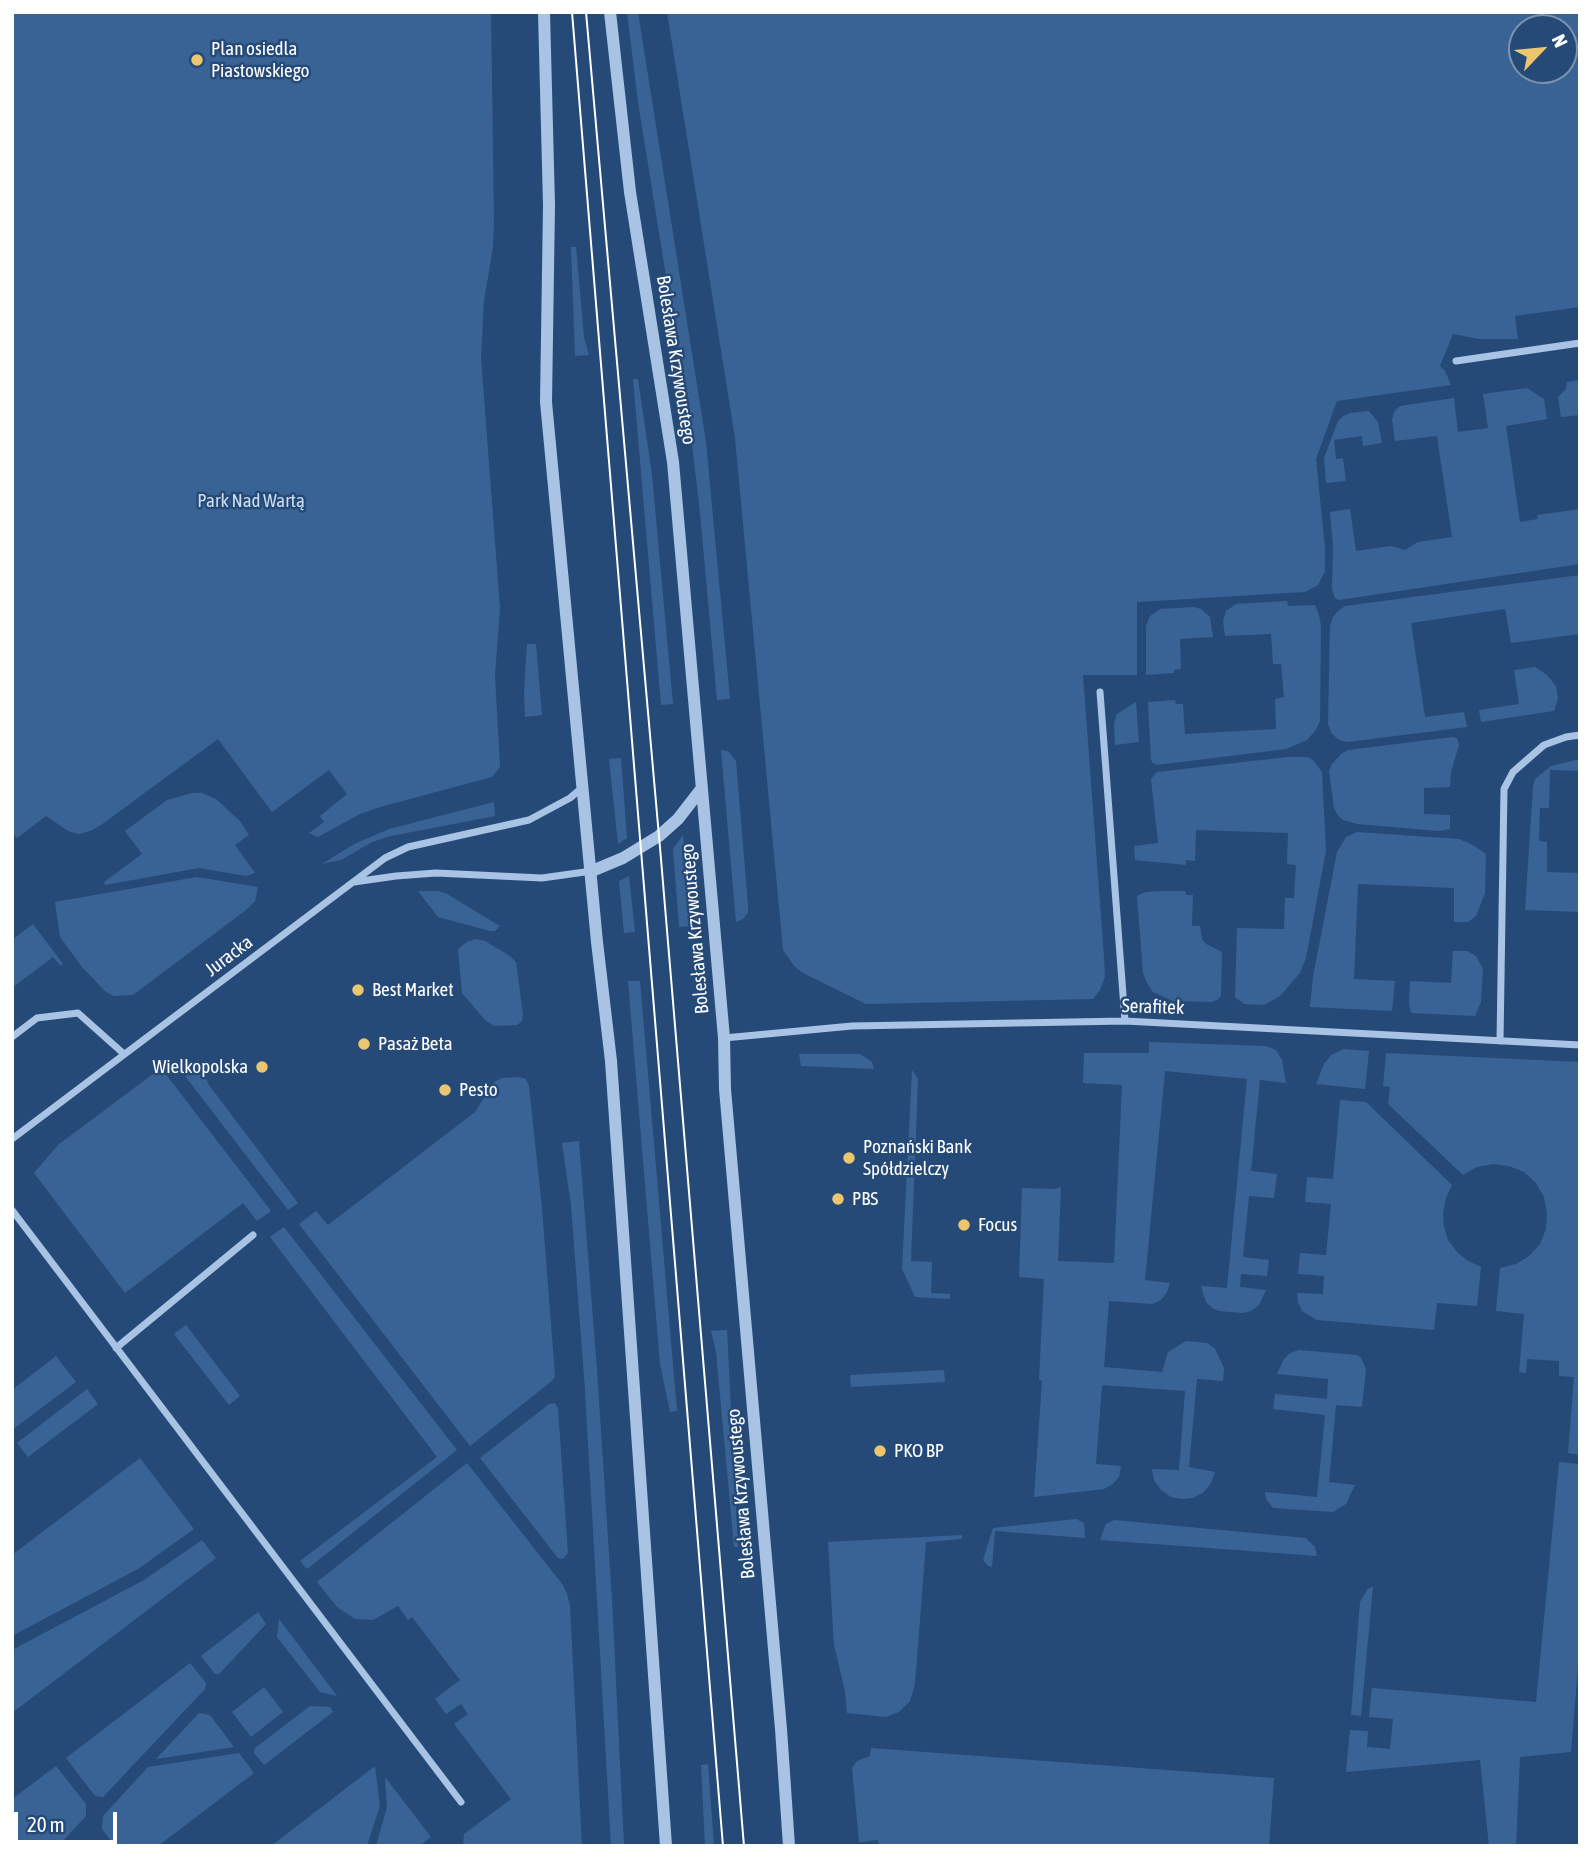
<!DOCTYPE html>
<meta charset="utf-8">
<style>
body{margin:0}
#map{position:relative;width:1592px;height:1858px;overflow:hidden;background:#264a77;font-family:"Asap Condensed",sans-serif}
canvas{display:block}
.frame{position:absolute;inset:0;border:14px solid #fff;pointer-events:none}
.north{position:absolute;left:1508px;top:14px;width:70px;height:70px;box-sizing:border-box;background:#264a77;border:2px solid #7d92ad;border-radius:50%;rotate:64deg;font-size:19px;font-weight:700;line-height:28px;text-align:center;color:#fff}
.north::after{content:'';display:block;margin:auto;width:24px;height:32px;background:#ebc66e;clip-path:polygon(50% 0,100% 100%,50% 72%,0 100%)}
.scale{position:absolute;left:14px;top:1812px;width:103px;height:32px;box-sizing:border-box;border:4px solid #fff;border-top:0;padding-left:9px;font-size:21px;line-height:24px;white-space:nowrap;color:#fff;-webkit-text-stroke:5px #264a77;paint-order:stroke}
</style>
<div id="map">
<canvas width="1592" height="1858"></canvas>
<div class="frame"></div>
<div class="north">N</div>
<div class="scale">20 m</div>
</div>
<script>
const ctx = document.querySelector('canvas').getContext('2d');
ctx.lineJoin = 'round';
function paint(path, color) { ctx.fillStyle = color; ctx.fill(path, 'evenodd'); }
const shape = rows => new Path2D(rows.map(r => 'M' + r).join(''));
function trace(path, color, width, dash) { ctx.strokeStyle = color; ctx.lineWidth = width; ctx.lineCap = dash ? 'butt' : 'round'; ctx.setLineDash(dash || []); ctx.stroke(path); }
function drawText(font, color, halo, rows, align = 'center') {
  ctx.font = font + ' "Asap Condensed",sans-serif'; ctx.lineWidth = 5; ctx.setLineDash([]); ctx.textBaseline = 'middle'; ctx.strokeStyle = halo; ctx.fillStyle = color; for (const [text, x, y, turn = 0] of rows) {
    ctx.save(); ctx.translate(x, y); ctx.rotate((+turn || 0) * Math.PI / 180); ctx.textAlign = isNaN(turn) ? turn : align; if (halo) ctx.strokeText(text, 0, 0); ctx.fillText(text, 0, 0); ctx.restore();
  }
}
paint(shape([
 [12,12,491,12,494,222,493,247,484,301,481,358,500,608,495,676,500,767,492,777,380,807,360,814,318,837,309,833,324,822,320,816,347,794,329,770,272,812,218,739,101,825,90,831,79,834,68,831,46,816,17,838,12,832],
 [627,12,638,12,706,442,730,699,717,700,700,513,689,419,638,102],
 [667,12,1580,12,1580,307,1515,316,1518,339,1479,339,1453,334,1440,366,1445,371,1451,385,1337,401,1316,459,1325,548,1325,571,1318,585,1305,592,1137,602,1137,675,1083,675,1104,957,1105,977,1100,990,1093,999,866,1004,803,973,795,967,783,950,735,438],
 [1522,28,1564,28,1564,70,1522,70],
 [571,247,576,247,584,338,589,355,575,356],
 [633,379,638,379,652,475,673,704,661,705],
 [1580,380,1580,415,1561,417,1558,397,1566,389,1567,382],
 [1527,388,1544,399,1547,419,1506,426,1520,522,1538,519,1537,515,1580,509,1580,564,1339,600,1335,598,1332,589,1333,547,1330,512,1350,509,1356,551,1391,546,1405,550,1418,542,1452,537,1437,436,1395,441,1392,420,1394,412,1400,406,1454,398,1458,432,1488,428,1483,394],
 [1369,411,1378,422,1382,443,1363,446,1362,436,1334,440,1336,459,1343,458,1346,481,1326,483,1324,458,1338,421,1343,416,1350,413],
 [1580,575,1580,634,1511,643,1505,609,1411,623,1425,717,1464,712,1467,727,1347,742,1339,740,1332,734,1328,724,1330,626,1333,617,1338,611,1345,606],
 [1287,601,1288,606,1315,605,1319,615,1321,626,1320,721,1315,731,1307,740,1286,749,1157,765,1153,763,1151,760,1148,702,1175,700,1176,704,1183,704,1185,734,1276,729,1275,699,1284,697,1281,664,1273,664,1271,634,1225,636,1223,621,1226,611,1236,604],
 [1194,607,1201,609,1210,617,1213,637,1180,639,1181,669,1174,670,1174,673,1146,675,1146,626,1150,616,1160,609],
 [527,644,536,644,542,715,525,717,524,692],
 [1535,667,1547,675,1556,686,1558,698,1554,711,1481,722,1479,710,1519,704,1514,670],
 [1136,702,1139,742,1115,745,1114,724,1117,714],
 [1452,737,1457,738,1459,745,1451,772,1450,787,1424,788,1424,814,1450,815,1450,829,1439,831,1357,824,1343,820,1337,814,1334,808,1329,771,1332,764,1342,753,1349,750],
 [721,750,728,751,736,761,748,905,748,913,743,919,736,922],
 [1287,757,1307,757,1313,760,1322,772,1326,851,1306,958,1300,973,1280,996,1264,1005,1244,1004,1235,997,1237,928,1284,929,1285,898,1294,898,1296,865,1287,864,1288,833,1196,830,1195,861,1186,860,1186,865,1135,860,1134,846,1158,843,1151,779,1157,772],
 [621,758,627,838,618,844,609,759],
 [1580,759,1580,771,1550,770,1549,808,1540,808,1539,841,1547,842,1547,872,1580,873,1580,912,1525,910,1533,786,1535,779,1551,766],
 [192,793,202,793,216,799,240,821,249,835,235,845,255,873,246,876,199,868,105,885,104,882,142,854,125,831,167,800],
 [494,802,495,816,391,836,372,842,341,860,322,864,354,844,389,829],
 [1357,832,1459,839,1473,845,1486,854,1485,893,1476,916,1468,922,1454,922,1454,888,1358,884,1354,979,1395,981,1392,1011,1310,1007,1313,977,1337,852,1346,837],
 [683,835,691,926,679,927,673,849],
 [629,876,635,932,624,933,619,881],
 [197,877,258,887,255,901,246,910,133,995,114,996,106,992,82,967,60,937,55,902],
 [418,891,438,891,447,894,500,926,495,931,490,931,438,917],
 [1163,891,1185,891,1186,895,1193,895,1192,926,1200,926,1202,939,1206,944,1222,952,1221,996,1217,1000,1211,1002,1173,1001,1153,992,1147,983,1143,973,1137,896,1145,892],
 [33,924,63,964,61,966,53,957,12,988,12,940],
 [476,939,485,941,510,956,516,962,523,1015,522,1021,517,1025,494,1026,485,1020,462,993,458,949,467,942],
 [1453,951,1467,951,1476,956,1483,969,1481,1002,1475,1016,1411,1013,1409,1004,1410,981,1451,983],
 [628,981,640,981,677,1411,670,1412,660,1364],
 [1149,1042,1266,1046,1276,1050,1282,1060,1286,1083,1260,1080,1251,1171,1277,1174,1274,1198,1249,1196,1243,1257,1269,1260,1267,1276,1241,1274,1240,1287,1266,1290,1259,1305,1251,1311,1243,1313,1219,1311,1212,1308,1206,1302,1201,1286,1227,1288,1247,1079,1165,1071,1145,1280,1170,1283,1167,1292,1161,1300,1152,1304,1109,1301,1104,1367,1162,1372,1168,1352,1186,1341,1207,1343,1215,1349,1224,1368,1223,1381,1197,1379,1189,1467,1215,1472,1211,1483,1204,1492,1193,1498,1181,1499,1171,1497,1161,1490,1154,1480,1152,1469,1179,1470,1185,1391,1102,1385,1096,1464,1121,1466,1119,1477,1113,1484,1104,1489,1034,1497,1042,1381,1039,1380,1044,1279,1019,1277,1022,1188,1055,1189,1061,1187,1058,1261,1114,1263,1122,1085,1083,1083,1084,1053,1149,1053],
 [1344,1049,1369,1051,1365,1089,1316,1084,1324,1064,1331,1055],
 [1386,1053,1580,1062,1580,1455,1568,1453,1574,1377,1559,1376,1559,1361,1527,1359,1526,1373,1519,1372,1524,1314,1496,1311,1500,1268,1516,1264,1529,1256,1540,1244,1546,1229,1547,1213,1544,1197,1536,1183,1524,1172,1509,1166,1493,1164,1477,1167,1463,1175,1388,1104,1390,1087,1383,1086],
 [799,1054,860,1054,872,1062,874,1069,801,1066],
 [200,1064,209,1085,298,1203,288,1210,185,1076],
 [161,1068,271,1211,257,1221,243,1203,125,1293,34,1173,58,1145],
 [912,1070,918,1079,911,1261,932,1262,931,1293,950,1294,950,1299,915,1297,902,1269],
 [519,1077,526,1079,529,1086,542,1208,555,1376,553,1380,470,1446,299,1224,316,1211,328,1225,475,1112,494,1082,502,1078],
 [1340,1100,1366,1102,1452,1185,1446,1198,1443,1212,1444,1227,1448,1240,1457,1252,1468,1261,1481,1267,1477,1306,1437,1303,1434,1330,1317,1320,1302,1311,1298,1302,1297,1293,1323,1294,1324,1276,1298,1274,1300,1253,1326,1255,1331,1204,1305,1202,1307,1177,1333,1179],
 [579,1141,597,1370,612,1600,624,1846,611,1846,585,1390,571,1205,562,1143],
 [284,1227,457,1450,307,1569,300,1561,437,1457,270,1237],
 [186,1325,240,1396,229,1405,174,1334],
 [727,1330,738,1547,734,1547,716,1352,711,1331],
 [1299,1350,1357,1355,1361,1358,1366,1369,1362,1407,1336,1405,1329,1482,1355,1485,1346,1504,1333,1512,1273,1508,1266,1499,1265,1492,1317,1497,1325,1415,1273,1409,1275,1394,1327,1399,1328,1379,1277,1374,1284,1359,1290,1353],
 [56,1356,76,1382,12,1430,12,1390],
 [944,1370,945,1382,851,1387,850,1375],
 [87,1389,98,1404,28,1457,17,1443],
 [555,1403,558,1408,568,1553,563,1559,558,1558,480,1458,549,1404],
 [140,1458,194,1529,138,1569,12,1636,12,1555],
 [1559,1462,1580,1464,1580,1643,1571,1752,1520,1757,1516,1846,1489,1846,1480,1760,1346,1772,1350,1730,1368,1731,1367,1747,1390,1749,1393,1719,1369,1717,1372,1688,1536,1702],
 [467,1463,563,1585,567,1594,570,1605,582,1846,463,1846,464,1834,511,1799,454,1724,468,1714,461,1704,446,1714,435,1699,460,1680,412,1617,408,1620,398,1606,373,1620,355,1619,337,1607,317,1582],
 [1076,1519,1084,1523,1085,1538,995,1531,992,1567,988,1566,983,1560,993,1528],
 [1114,1520,1306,1538,1315,1547,1317,1556,1100,1540,1106,1524],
 [962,1535,962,1539,926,1542,915,1684,910,1701,899,1712,886,1717,847,1713,845,1691,834,1645,828,1542],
 [202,1540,216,1558,12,1713,12,1650,144,1580],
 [1373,1586,1361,1716,1351,1715,1360,1602,1367,1590],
 [258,1612,266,1624,219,1674,215,1674,201,1656],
 [279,1619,337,1696,320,1692,277,1637],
 [190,1663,206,1683,205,1689,103,1797,95,1796,66,1758],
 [264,1687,283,1712,251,1737,232,1712],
 [310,1706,330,1707,333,1712,264,1765,254,1753,255,1748],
 [199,1713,210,1715,234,1747,156,1759],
 [871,1748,1274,1778,1269,1846,879,1846,878,1840,859,1842,852,1768,857,1761,870,1756],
 [239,1753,254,1773,158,1846,115,1846,102,1829,103,1816,148,1767],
 [708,1764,714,1846,705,1846,701,1765],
 [56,1766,86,1804,86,1816,58,1846,12,1846,12,1799],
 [375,1766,380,1806,367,1846,271,1846],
 [385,1777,431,1837,419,1846,376,1846,387,1807]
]), '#3a6395');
trace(shape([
 [1456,361,1580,343],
 [1100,692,1125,1021],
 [354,882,396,876,436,873,542,878,592,871],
 [12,1037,37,1018,78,1013,124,1054],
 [724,1038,852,1026,1125,1021,1580,1045],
 [1500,1041,1504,789,1513,772,1544,745,1566,737,1580,735],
 [12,1139,385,858,408,847,529,820,570,798,583,787],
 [12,1210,461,1802],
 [116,1348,253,1235]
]), '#a8c3e3', 7);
trace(shape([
 [544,12,549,205,546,402,597,942,611,1061,666,1846],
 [610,12,630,192,673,462,724,1038,725,1089,781,1729,789,1846],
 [592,871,623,858,659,836,678,819,702,788]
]), '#a8c3e3', 12);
trace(shape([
 [572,12,723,1846],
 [586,12,661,859,744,1846]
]), '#fff', 2);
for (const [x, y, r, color] of [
 [197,60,7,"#ebc66e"],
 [358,990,7,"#ebc66e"],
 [364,1044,7,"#ebc66e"],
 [262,1067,7,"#ebc66e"],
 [445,1090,7,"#ebc66e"],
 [849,1158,7,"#ebc66e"],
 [838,1199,7,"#ebc66e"],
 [964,1225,7,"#ebc66e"],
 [880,1451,7,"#ebc66e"]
]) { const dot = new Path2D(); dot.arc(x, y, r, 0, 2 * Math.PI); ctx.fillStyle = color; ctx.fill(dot); trace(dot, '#264a77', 2.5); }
drawText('19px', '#fff', '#264a77', [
 ["Plan osiedla",211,49],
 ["Piastowskiego",211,71],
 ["Best Market",372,990],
 ["Pasaż Beta",378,1044],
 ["Wielkopolska",248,1067,"right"],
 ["Pesto",459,1090],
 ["Poznański Bank",863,1147],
 ["Spółdzielczy",863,1169],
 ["PBS",852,1199],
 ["Focus",978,1225],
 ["PKO BP",894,1451]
], 'left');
drawText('19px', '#fff', '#264a77', [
 ["Bolesława Krzywoustego",676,360,81],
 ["Bolesława Krzywoustego",695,929,-95],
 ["Juracka",229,956,-37],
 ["Serafitek",1153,1007,2],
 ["Bolesława Krzywoustego",741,1494,-95]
]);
drawText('19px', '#caddf2', '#264a77', [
 ["Park Nad Wartą",251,501]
]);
</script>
